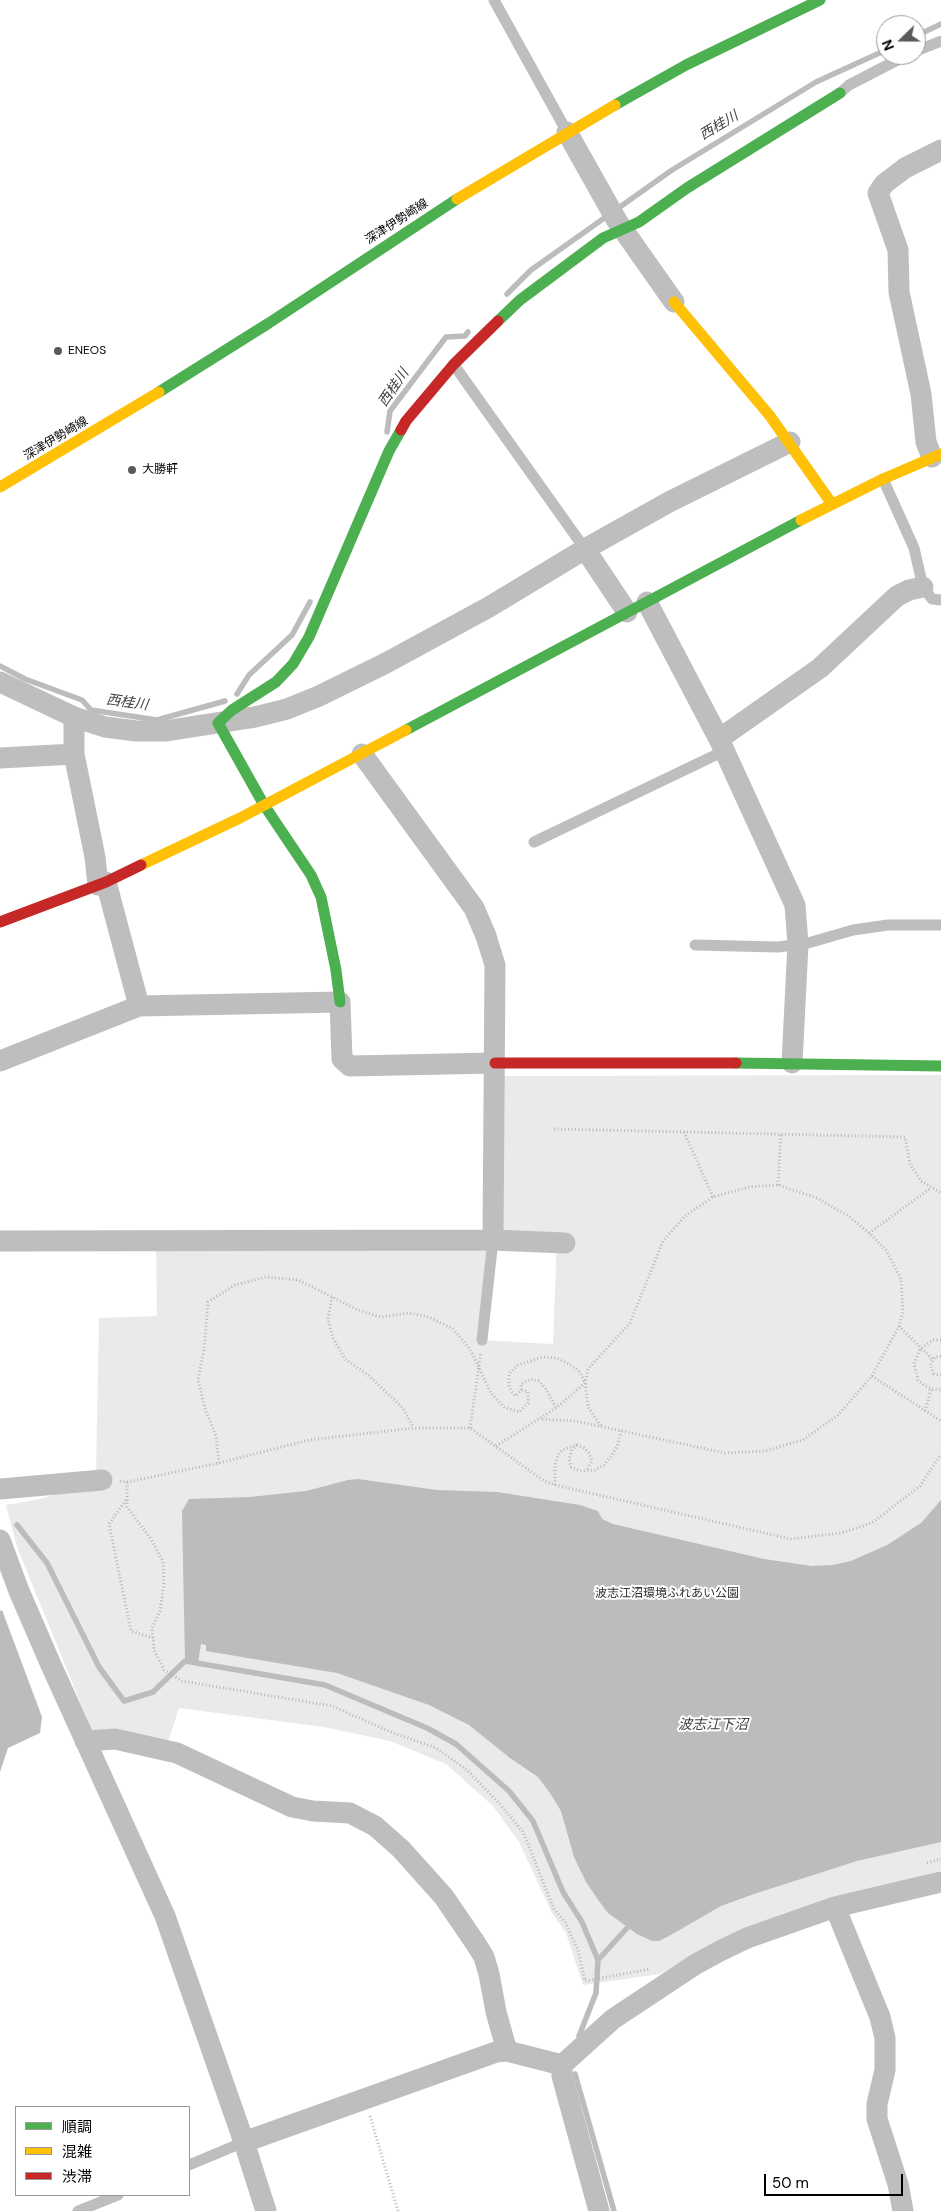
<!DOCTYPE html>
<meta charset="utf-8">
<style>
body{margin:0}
#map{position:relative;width:941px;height:2211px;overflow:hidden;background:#fff;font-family:"DM Sans","Noto Sans JP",sans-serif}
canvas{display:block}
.legend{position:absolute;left:15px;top:2106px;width:175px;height:90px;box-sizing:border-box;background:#fff;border:1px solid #999;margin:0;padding:6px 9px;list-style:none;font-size:15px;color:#000}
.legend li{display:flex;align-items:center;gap:10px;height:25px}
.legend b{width:25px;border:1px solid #999}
.north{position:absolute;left:876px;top:15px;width:50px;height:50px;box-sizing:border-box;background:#fff;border:1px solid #999;border-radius:50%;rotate:248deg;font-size:14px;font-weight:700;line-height:20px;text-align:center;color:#000}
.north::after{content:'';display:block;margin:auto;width:18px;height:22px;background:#595959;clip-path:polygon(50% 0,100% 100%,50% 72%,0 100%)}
.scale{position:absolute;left:764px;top:2174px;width:139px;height:22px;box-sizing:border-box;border:2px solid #000;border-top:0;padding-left:6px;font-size:15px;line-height:18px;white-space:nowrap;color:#000;-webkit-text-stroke:4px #fff;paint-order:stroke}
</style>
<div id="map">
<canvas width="941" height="2211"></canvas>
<ul class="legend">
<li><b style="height:6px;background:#4caf50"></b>順調</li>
<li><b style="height:6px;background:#ffc107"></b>混雑</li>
<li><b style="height:6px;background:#c62828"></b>渋滞</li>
</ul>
<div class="north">N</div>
<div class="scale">50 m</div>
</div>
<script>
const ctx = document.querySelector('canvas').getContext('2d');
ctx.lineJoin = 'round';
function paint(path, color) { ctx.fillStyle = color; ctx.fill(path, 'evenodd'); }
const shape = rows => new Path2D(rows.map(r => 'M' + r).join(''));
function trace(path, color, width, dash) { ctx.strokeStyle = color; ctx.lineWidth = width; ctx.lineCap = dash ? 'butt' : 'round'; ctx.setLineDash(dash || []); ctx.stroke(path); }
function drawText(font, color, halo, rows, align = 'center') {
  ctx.font = font + ' "DM Sans","Noto Sans JP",sans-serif'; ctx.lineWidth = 4; ctx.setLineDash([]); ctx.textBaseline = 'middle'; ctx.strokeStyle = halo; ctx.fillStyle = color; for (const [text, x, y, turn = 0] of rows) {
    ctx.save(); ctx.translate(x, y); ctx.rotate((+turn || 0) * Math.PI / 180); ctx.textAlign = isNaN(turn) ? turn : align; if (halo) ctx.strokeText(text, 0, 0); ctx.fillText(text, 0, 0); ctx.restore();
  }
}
paint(shape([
 [941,1075,941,1871,861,1893,697,1953,660,1974,583,1985,566,1933,552,1913,519,1842,493,1806,446,1764,390,1741,324,1727,179,1708,167,1745,92,1731,17,1547,6,1505,36,1500,75,1489,96,1473,99,1318,157,1316,156,1245,489,1247,479,1340,553,1344,557,1236,500,1230,500,1076]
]), '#eaeaea');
paint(shape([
 [358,1479,437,1490,497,1492,580,1505,598,1511,602,1519,613,1524,764,1559,812,1566,833,1565,851,1561,887,1545,921,1523,941,1500,941,1842,857,1861,754,1894,721,1906,669,1936,659,1941,652,1941,637,1934,608,1913,599,1901,586,1882,574,1857,561,1811,550,1793,538,1777,510,1758,469,1725,429,1705,337,1673,206,1651,206,1645,201,1644,198,1663,185,1661,182,1511,189,1499,250,1497,306,1491,348,1480],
 [2,1610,42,1717,40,1733,8,1748,0,1772,0,1611]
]), '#bcbcbc');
trace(shape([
 [916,36,941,24],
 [507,294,531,270,672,170,816,82,886,50],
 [387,432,390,411,446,337,465,336,468,332],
 [0,666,25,679,82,700,91,710,157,720,225,701],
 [237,694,249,675,292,635,310,602],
 [17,1525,47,1563,99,1667,124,1701,153,1692,185,1661,325,1685,427,1728,456,1744,509,1791,533,1821,563,1892,582,1922,598,1960,596,1993,579,2036],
 [598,1960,628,1927],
 [575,2074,614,2211]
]), '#bcbcbc', 5.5);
trace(shape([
 [554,1129,905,1137,910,1164,921,1181,941,1193],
 [684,1132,713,1197],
 [778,1185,781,1134],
 [869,1233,931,1188],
 [332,1297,328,1319,333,1338,345,1359,368,1375,403,1408,413,1427],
 [899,1326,932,1359],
 [941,1340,933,1340,920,1349,914,1364,918,1380,924,1385,931,1389,941,1390],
 [941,1356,935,1357,930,1365,934,1374,941,1375],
 [872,1376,941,1421],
 [521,1390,521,1384,531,1379,539,1381,546,1389,556,1408],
 [925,1411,931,1390],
 [470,1428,481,1352],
 [577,1445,572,1450,569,1459,571,1467,580,1471,595,1470,604,1465,612,1455,617,1447,621,1431],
 [496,1446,556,1408,585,1383,588,1369,630,1323,663,1241,685,1216,713,1197,749,1187,778,1185,817,1198,850,1217,869,1233,886,1250,901,1279,903,1311,899,1326,872,1376,838,1415,803,1440,765,1451,725,1453,575,1421,540,1419],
 [219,1463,216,1436,205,1409,198,1379,204,1350,208,1302,235,1285,266,1277,298,1280,358,1310,381,1317,409,1313,429,1317,453,1329,470,1349,491,1393,504,1407,519,1412,528,1403,528,1392,522,1390,515,1396,509,1387,509,1374,518,1365,543,1357,556,1358,569,1364,580,1372,585,1383,588,1407,601,1426],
 [120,1481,127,1482,219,1463,309,1440,414,1428,470,1428,544,1481,555,1485,791,1539,841,1533,872,1523,920,1486,941,1454],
 [127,1482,127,1507,151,1539,163,1562,164,1583,160,1611,152,1628,154,1650,164,1670,182,1681,332,1706,391,1732,436,1748,467,1770,500,1804,523,1832,554,1909,565,1922,578,1950,585,1981,650,1969],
 [555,1485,555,1465,558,1455,562,1450,577,1445,584,1448,589,1453,592,1461,586,1471],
 [126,1500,109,1524,131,1631,153,1638],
 [927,1863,941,1859],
 [370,2116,398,2211]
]), '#b8b8b8', 3, [1, 2.5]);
trace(shape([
 [494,0,567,132],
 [916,51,941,41],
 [840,93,849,85,907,55],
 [454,365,585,549],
 [883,479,914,548,923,587,932,599,941,600],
 [534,842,724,751],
 [695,945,778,947,808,943,853,930,888,925,941,925],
 [482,1340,493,1240],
 [189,2165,244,2142],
 [78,2211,118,2195]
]), '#bebebe', 11);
trace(shape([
 [567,132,617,221,674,302],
 [932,457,926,442,921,394,899,292,898,250,878,193,884,184,905,168,941,150],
 [585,549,627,612],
 [647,602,719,739,795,905,798,944,792,1063],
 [0,682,74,717,105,727,136,731,165,731,255,717,287,709,319,696,386,663,489,607,585,549,669,502,790,442],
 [74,717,74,754,95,857,98,885],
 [719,739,820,668,897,596,909,590,923,587],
 [0,758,74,754],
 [106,882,139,1006],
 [0,1061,139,1006,340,1002,342,1059,350,1066,495,1063],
 [493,1240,565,1243],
 [0,1241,493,1240,495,965,486,936,474,908,362,754],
 [0,1489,102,1480],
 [0,1540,19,1591,51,1665,165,1916,244,2142,266,2211],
 [85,1741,115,1739,177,1753,292,1807,313,1811,350,1813,375,1826,401,1849,444,1897,476,1944,484,1957,489,1974,496,2012,507,2051],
 [835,1907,880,2017,885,2038,885,2070,877,2104,877,2119,898,2184,903,2211],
 [244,2142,496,2052,507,2051,562,2065],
 [599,2211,562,2076,562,2065,613,2019,696,1964,720,1951,747,1938,835,1907,941,1882]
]), '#bebebe', 21);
trace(shape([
 [615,105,686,65,820,0],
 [498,321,520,300,603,238,639,222,687,188,840,93],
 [159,392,269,323,457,199],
 [406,730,801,520],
 [340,1002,336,970,321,897,311,875,264,805,218,723,232,710,276,682,293,664,309,637,389,451,401,430],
 [736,1063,941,1066]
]), '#4caf50', 11);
trace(shape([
 [457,199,615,105],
 [674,302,770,416,832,504],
 [0,487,159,392],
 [801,520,883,479,941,454],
 [141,865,240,818,406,730]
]), '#ffc107', 11);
trace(shape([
 [401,430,406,421,454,364,498,321],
 [0,922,106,882,141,865],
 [495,1063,736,1063]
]), '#c62828', 11);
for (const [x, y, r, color] of [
 [58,351,5,"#595959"],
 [132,470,5,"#595959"]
]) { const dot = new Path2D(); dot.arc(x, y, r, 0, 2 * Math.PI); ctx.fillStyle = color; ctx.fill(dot); trace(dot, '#fff', 2); }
drawText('12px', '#000', '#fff', [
 ["深津伊勢崎線",397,222,-33],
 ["深津伊勢崎線",56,439,-31]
]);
drawText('12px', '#000', '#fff', [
 ["ENEOS",68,351],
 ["大勝軒",142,470]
], 'left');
drawText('12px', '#2f2f2f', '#fff', [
 ["波志江沼環境ふれあい公園",667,1594]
]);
drawText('italic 14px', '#404040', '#fff', [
 ["西桂川",719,126,-31],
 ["西桂川",394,388,-56],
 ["西桂川",127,703,8],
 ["波志江下沼",713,1725]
]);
</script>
